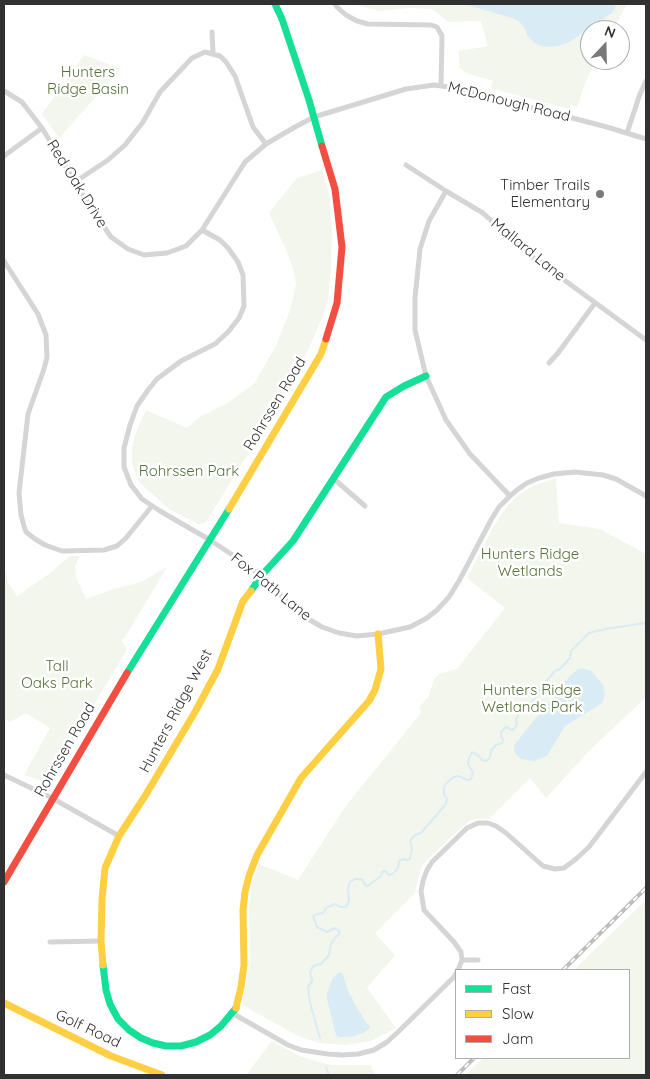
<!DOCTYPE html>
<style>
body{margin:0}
#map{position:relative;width:650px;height:1079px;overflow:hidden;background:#fff;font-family:Quicksand,sans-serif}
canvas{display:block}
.frame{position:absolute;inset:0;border:5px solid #313131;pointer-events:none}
.legend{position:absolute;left:455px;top:969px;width:175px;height:90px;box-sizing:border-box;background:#fff;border:1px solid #adadad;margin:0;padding:6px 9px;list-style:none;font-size:15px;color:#313131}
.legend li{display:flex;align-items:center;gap:10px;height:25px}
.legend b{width:25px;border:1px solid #adadad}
.north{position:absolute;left:580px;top:20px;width:50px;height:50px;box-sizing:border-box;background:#fff;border:1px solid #adadad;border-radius:50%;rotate:21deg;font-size:14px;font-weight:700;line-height:20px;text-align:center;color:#313131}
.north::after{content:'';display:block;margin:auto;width:18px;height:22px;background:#797979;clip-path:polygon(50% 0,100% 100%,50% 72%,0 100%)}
</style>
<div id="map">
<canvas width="650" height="1079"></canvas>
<div class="frame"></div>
<ul class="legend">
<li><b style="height:6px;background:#16e098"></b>Fast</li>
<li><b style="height:6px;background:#ffcf43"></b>Slow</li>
<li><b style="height:6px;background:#f24e42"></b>Jam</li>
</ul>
<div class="north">N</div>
</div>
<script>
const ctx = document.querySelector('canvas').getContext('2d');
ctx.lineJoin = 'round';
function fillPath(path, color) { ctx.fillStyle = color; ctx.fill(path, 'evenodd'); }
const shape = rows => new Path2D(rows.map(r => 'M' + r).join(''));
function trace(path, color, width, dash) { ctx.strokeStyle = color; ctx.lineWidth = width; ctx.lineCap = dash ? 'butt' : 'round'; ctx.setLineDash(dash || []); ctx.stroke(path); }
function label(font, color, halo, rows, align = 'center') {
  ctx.font = font + ' Quicksand,sans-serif'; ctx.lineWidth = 5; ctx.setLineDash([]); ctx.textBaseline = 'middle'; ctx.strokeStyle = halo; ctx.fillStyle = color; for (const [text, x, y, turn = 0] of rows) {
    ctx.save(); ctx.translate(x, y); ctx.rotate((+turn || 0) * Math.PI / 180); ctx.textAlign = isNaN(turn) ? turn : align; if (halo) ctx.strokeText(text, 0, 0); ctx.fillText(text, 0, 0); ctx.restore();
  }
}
fillPath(shape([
 [354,4,627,4,613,30,590,30,590,60,596,60,586,81,577,107,570,105,569,109,491,88,493,81,466,73,459,67,459,51,488,46,481,21,448,22,432,9,410,8,378,11],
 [84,55,121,69,59,138,42,114],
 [322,170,329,194,332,228,331,267,328,301,322,318,303,361,282,399,206,522,198,524,169,509,139,482,132,464,132,450,134,437,146,410,187,428,200,417,226,404,254,384,276,346,289,313,293,299,296,284,293,268,287,252,269,213,297,178],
 [556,478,559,523,600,529,646,554,646,697,591,749,546,798,530,778,489,819,477,819,470,820,463,826,425,862,420,870,415,893,375,933,395,955,367,988,396,1028,371,1041,345,1045,320,1043,298,1036,242,1005,250,962,249,905,252,884,259,864,298,880,345,807,421,713,420,707,426,699,428,698,434,679,441,673,457,669,505,608,467,578,494,526,506,508,518,495,535,485],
 [70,556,80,556,75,566,76,577,86,599,114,589,141,582,167,567,124,639,121,639,127,650,47,782,24,775,50,728,26,713,10,722,4,719,4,565,8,583,17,596,49,574],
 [646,900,646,1075,465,1075,483,1058,629,1058,629,970,574,970],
 [272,1041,297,1055,318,1062,332,1065,370,1065,375,1075,246,1075]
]), '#f2f6ed');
fillPath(shape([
 [464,4,616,4,615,9,612,13,569,42,558,46,548,47,541,46,535,43,528,37,524,27,519,21,512,18],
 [582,668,591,671,603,685,605,695,602,703,565,726,547,756,534,761,521,759,515,753,514,749,515,744,570,676,578,669],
 [338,973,342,973,343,975,350,996,352,997,353,1001,365,1021,370,1027,369,1029,363,1033,351,1037,339,1037,336,1035,327,999,327,994,330,985,333,978]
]), '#d9ebf4');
trace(shape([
 [320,1038,310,1003,308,986,311,983,312,979,310,973,313,966,321,964,329,955,331,944,334,939,340,933,339,931,335,928,327,932,317,927,313,916,317,914,323,913,326,908,335,904,340,907,346,907,349,901,348,888,350,882,355,879,362,879,365,885,368,886,381,876,382,872,385,871,389,875,394,873,398,868,399,861,403,859,407,860,410,859,412,848,410,841,413,837,415,835,421,833,446,804,447,799,444,795,444,788,446,783,454,777,459,776,467,780,471,779,473,773,468,764,469,758,472,752,479,756,482,760,487,761,490,757,491,751,496,745,502,743,503,740,501,736,501,732,506,727,512,730,514,729,517,725,516,719,519,714,525,711,538,694,540,688,555,671,560,669,570,658,571,651,589,633,605,629,646,623],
 [326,1067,329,1075]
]), '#d9ebf4', 2);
trace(shape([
 [335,4,337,7,346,15,357,21,368,24,431,25,437,27,442,36,441,86],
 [212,32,213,53],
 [4,91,22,102,42,128,88,203,111,237,128,249,144,255,167,253,186,246,202,230,245,162,266,144,295,127,314,117,406,89,434,85,456,88,607,127,646,139],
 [627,133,640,94,646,81],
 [4,156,42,128],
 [406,165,446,191,483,213,522,249,646,340],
 [75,182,108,160,125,145,143,122,160,92,192,58,205,52,220,56,226,62,235,76,253,127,266,144],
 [446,191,429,221,420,249,415,298,415,330,426,376,446,420,470,454,510,496],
 [202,230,220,240,228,248,238,262,243,275,244,306,239,318,228,332,215,344,181,361,157,379,148,390,137,406,130,425,124,448,124,467,131,485,142,499,160,511,210,540,243,562,261,576,300,614,322,627,339,633,357,636,378,634,410,627,427,618,437,610,449,597,459,581,491,520,499,507,510,496,517,490,527,483,539,478,554,474,575,472,603,475,616,479,646,496],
 [4,261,38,314,46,335,47,357,44,369,28,414,19,493,21,515,24,526,26,532,35,539,45,545,62,551,104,550,117,546,126,538,152,506],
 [549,363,558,353,595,303],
 [334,479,365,506],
 [4,775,52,798,119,836],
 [50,942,101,941],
 [462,960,478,960],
 [458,970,462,960,461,952,454,942,424,910,421,891,423,881,427,870,432,862,467,828,478,823,488,823,496,826,506,833,543,866,555,869,564,868,576,859,589,847,646,772],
 [232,1013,288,1045,301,1050,328,1054,343,1055,358,1054,374,1050,387,1042,398,1032,454,977,456,973]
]), '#d5d5d5', 5);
trace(shape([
 [275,4,282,19,309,100,322,146],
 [251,591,261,576,293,541,386,397,404,386,426,376],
 [127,673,229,509],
 [103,965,106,990,110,1004,118,1019,129,1030,141,1038,153,1043,166,1046,181,1046,196,1042,210,1035,221,1026,236,1008]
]), '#16e098', 7);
trace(shape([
 [229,509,321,354,326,339],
 [103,965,101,941,102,899,105,868,119,836,145,796,195,712,218,669,243,601,251,591],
 [4,1003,111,1056,162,1075],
 [236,1008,241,987,244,965,243,910,245,892,249,876,257,855,301,778,369,701,375,690,381,669,378,634]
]), '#ffcf43', 7);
trace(shape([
 [322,146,335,189,342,247,337,303,326,339],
 [4,882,127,673]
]), '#f24e42', 7);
const rail = shape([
 [563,970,646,888],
 [457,1075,474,1058]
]);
trace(rail, '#bdbdbd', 4);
trace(rail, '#fff', 2, [5.5]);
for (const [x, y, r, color] of [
 [600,194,5,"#797979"]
]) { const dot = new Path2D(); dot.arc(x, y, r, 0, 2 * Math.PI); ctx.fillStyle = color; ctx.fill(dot); trace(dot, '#fff', 2); }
label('15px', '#577239', '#fff', [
 ["Hunters",88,72],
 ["Ridge Basin",88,89],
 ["Rohrssen Park",189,471],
 ["Hunters Ridge",530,554],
 ["Wetlands",530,571],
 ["Tall",57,666],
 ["Oaks Park",57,683],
 ["Hunters Ridge",532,690],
 ["Wetlands Park",532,707]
]);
label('15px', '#313131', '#fff', [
 ["McDonough Road",509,102,14],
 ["Red Oak Drive",77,184,58],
 ["Mallard Lane",528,250,39],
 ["Rohrssen Road",275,404,-59],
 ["Fox Path Lane",271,587,39],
 ["Hunters Ridge West",176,711,-62],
 ["Rohrssen Road",65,750,-60],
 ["Golf Road",88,1029,25]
]);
label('15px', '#313131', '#fff', [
 ["Timber Trails",590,185],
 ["Elementary",590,202]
], 'right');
</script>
